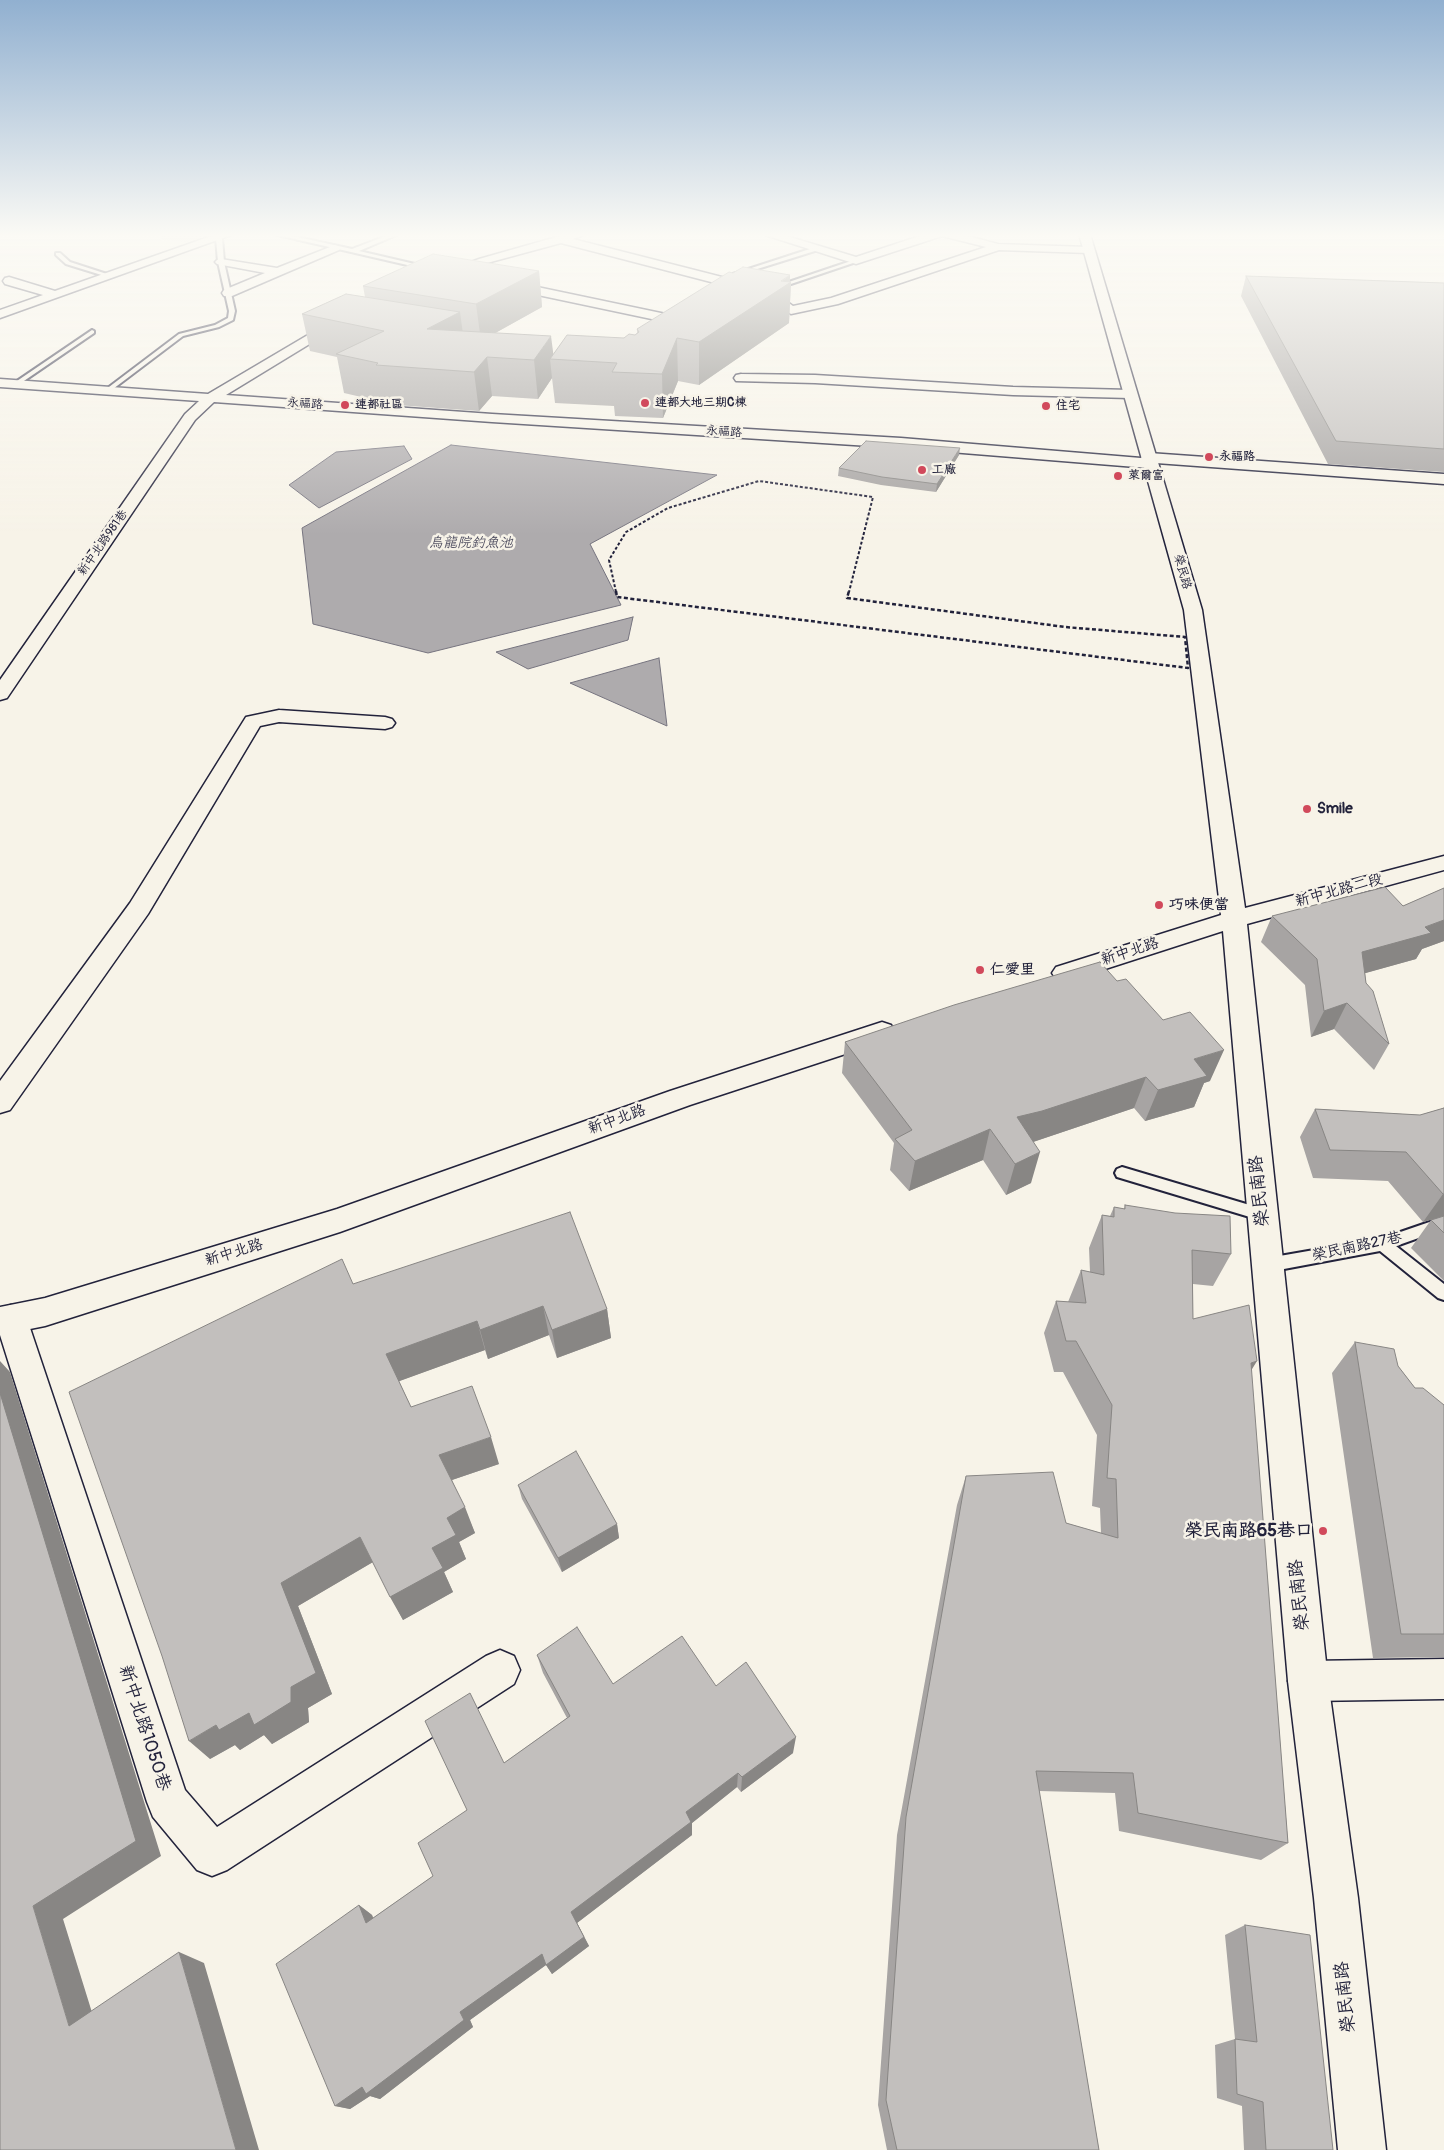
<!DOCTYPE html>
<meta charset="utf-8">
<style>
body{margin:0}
canvas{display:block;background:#f7f3e8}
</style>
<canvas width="1444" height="2150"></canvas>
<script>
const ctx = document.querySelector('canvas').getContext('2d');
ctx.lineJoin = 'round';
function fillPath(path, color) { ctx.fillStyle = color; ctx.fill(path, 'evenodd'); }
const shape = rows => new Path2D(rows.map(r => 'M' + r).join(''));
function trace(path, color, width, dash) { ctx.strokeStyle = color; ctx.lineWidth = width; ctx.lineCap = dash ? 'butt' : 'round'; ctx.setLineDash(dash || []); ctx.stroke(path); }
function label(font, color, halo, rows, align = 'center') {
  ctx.font = font + ' Pangolin,"LXGW WenKai TC",sans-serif'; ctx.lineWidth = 5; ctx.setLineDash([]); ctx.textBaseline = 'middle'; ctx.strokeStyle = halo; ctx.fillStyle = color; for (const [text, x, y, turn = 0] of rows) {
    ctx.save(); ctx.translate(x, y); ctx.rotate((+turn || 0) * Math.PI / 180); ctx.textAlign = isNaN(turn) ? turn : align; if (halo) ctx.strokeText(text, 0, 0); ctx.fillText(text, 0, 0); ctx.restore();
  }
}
fillPath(shape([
 [163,234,210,234,191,242,161,240]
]), '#d8d5cf');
const water = shape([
 [451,445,717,475,590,544,621,605,428,653,313,624,302,528,451,445],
 [404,446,412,459,319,508,289,485,336,452,404,446],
 [633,617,628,640,528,669,496,652,633,617],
 [659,658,667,726,570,683,659,658]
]);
fillPath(water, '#aeabad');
trace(water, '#76747f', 1);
const service = shape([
 [219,234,224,234,222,238,224,262,235,311,233,320,219,327,183,336,109,392,105,392,105,390,179,334,215,325,228,318,229,311,218,262,216,238,219,234],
 [273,234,284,234,352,249,391,234,399,234,359,251,432,268,429,270,273,234],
 [816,247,818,250,738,275,733,274,816,247],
 [56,253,60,253,70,262,113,276,108,277,66,264,56,255,56,253],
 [854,260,859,261,776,289,771,288,854,260],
 [92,330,94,331,94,333,18,385,14,385,14,383,92,330],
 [1122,1167,1263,1209,1268,1211,1271,1215,1268,1219,1263,1221,1117,1177,1115,1173,1117,1169,1122,1167],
 [1444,1217,1444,1229,1396,1246,1444,1284,1444,1300,1438,1298,1380,1251,1268,1272,1262,1270,1260,1265,1262,1260,1268,1258,1383,1238,1444,1217]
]);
const minor = shape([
 [217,234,234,234,0,318,0,310,43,295,5,284,3,281,5,278,9,277,55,291,217,234],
 [567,234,586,234,573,239,769,289,793,306,831,298,986,247,942,236,856,264,762,234,780,234,856,257,926,234,960,234,998,244,1088,247,1094,250,1088,253,999,250,838,304,791,314,761,295,561,243,487,263,450,277,446,279,440,275,442,273,479,259,567,234],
 [335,245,341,248,339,250,283,274,232,296,224,296,222,293,224,290,265,273,217,264,215,262,217,260,221,259,277,268,335,245],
 [504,280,680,317,686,321,680,325,500,287,498,284,500,281,504,280],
 [340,316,346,320,344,323,226,395,492,414,901,438,1141,458,1144,455,1149,453,1444,474,1444,484,1156,463,1153,466,1148,468,901,448,492,422,214,402,195,420,7,698,0,700,0,680,185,414,199,401,0,387,0,379,208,394,340,316],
 [741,374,815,375,1013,387,1130,390,1137,394,1130,398,1013,395,815,383,736,381,734,378,736,375,741,374],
 [279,710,385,717,392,719,395,723,392,727,385,729,279,722,260,726,148,914,10,1110,0,1113,0,1081,130,903,246,717,279,710],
 [11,1305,22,1309,27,1319,185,1790,217,1827,486,1656,500,1650,514,1656,520,1670,514,1684,227,1870,212,1876,197,1870,153,1817,147,1802,0,1335,0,1309,11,1305],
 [1444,1659,1444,1699,1308,1701,1294,1695,1288,1681,1294,1667,1308,1661,1444,1659]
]);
const tertiary = shape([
 [1079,234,1090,234,1202,610,1245,908,1444,856,1444,870,1247,924,1328,1681,1358,1898,1386,2150,1338,2150,1314,1898,1288,1681,1223,931,1065,982,1056,979,1052,973,1056,967,1221,915,1184,610,1079,234],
 [882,1022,891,1025,895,1032,891,1039,690,1105,340,1232,45,1326,0,1335,0,1307,45,1298,337,1209,670,1091,882,1022]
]);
trace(service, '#22223b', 4);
trace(minor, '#22223b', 3);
trace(tertiary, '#22223b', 3);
trace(shape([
 [616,592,609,560,626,532,668,508,759,481,873,497,849,592]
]), '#22223b', 2, [3, 2]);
trace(shape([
 [616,591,617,597,1188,668,1185,637,1065,627,847,598,849,591]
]), '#22223b', 2.5, [4, 2.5]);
fillPath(service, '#f7f3e8');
fillPath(minor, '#f7f3e8');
fillPath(tertiary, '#f7f3e8');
fillPath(shape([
 [539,271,542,307,495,333,553,355,635,335,637,333,637,329,790,282,791,282,789,323,699,385,678,381,663,418,615,416,614,406,555,403,552,378,538,399,492,396,479,411,383,404,383,402,344,393,337,357,310,351,302,314,365,297,363,286],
 [1246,276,1444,283,1444,472,1328,464,1241,296],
 [959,455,936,492,881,485,838,476,839,468],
 [1444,888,1444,941,1422,949,1416,959,1365,973,1366,983,1389,1044,1374,1070,1334,1029,1311,1037,1305,985,1261,942,1272,916,1403,906],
 [1117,981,1163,1020,1210,1081,1204,1083,1194,1107,1145,1121,1134,1108,1033,1142,1031,1183,1006,1195,983,1160,909,1191,890,1170,894,1143,842,1073,845,1042],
 [1444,1108,1444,1281,1411,1248,1431,1220,1441,1217,1423,1222,1388,1181,1313,1178,1300,1137,1315,1109,1420,1115],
 [1125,1205,1231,1254,1213,1286,1193,1284,1193,1319,1251,1371,1288,1843,1261,1860,1119,1831,1115,1793,1039,1791,1099,2150,887,2150,878,2105,897,1835,957,1505,966,1476,1066,1523,1101,1533,1100,1508,1092,1506,1097,1435,1063,1372,1054,1372,1044,1333,1056,1301,1068,1302,1081,1270,1090,1272,1089,1248,1102,1215,1110,1216,1114,1207,1124,1209],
 [353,1284,607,1309,611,1338,557,1358,549,1335,488,1359,485,1350,399,1381,411,1407,499,1464,452,1480,475,1533,459,1542,466,1559,444,1572,453,1592,403,1620,373,1562,298,1606,332,1694,308,1708,309,1722,272,1744,264,1735,240,1750,235,1745,210,1759],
 [1355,1342,1398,1366,1415,1388,1444,1405,1444,1657,1373,1658,1332,1373],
 [518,1485,617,1524,619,1538,562,1572,522,1499],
 [537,1655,613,1684,716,1686,793,1753,741,1792,737,1787,692,1823,692,1835,577,1923,589,1946,552,1974,546,1965,470,2020,473,2027,380,2099,370,2096,350,2109,335,2106,359,1905,372,1915,373,1918,433,1876,467,1810,504,1763,567,1718,543,1673],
 [1245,1925,1333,2150,1244,2150,1242,2106,1217,2098,1215,2045,1235,2039,1225,1935]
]), '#a7a4a3');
fillPath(shape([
 [539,271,542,307,481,341,476,304],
 [790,275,790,283,791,282,789,323,699,385,699,342],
 [460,312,465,349,427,329],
 [551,336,554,359,550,359,552,378,538,399,534,360],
 [677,338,678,381,663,418,662,374],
 [487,357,492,396,479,411,474,372],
 [960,448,959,455,936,492,937,484],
 [1444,920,1444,941,1422,949,1416,959,1348,978,1362,952],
 [1347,1003,1334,1029,1311,1037,1324,1011],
 [1224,1050,1210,1081,1204,1083,1194,1107,1145,1121,1158,1090,1194,1059],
 [1146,1077,1134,1108,1033,1142,1017,1117],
 [990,1129,983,1160,909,1191,915,1161],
 [1040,1152,1031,1183,1006,1195,1015,1164],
 [1443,1194,1444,1194,1444,1216,1423,1222],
 [543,1306,549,1335,488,1359,480,1330],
 [607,1309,611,1338,557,1358,552,1330],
 [477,1321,485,1350,397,1382,386,1354],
 [0,1361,10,1372,161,1856,63,1919,99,2035,69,2026,33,1906,0,1393],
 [1257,1361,1238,1392,1251,1363],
 [491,1437,499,1464,449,1481,439,1455],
 [465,1507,475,1533,459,1542,466,1559,444,1572,453,1592,403,1620,390,1597,432,1548,447,1518],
 [617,1524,619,1538,562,1572,558,1558],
 [360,1537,373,1562,298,1606,332,1694,308,1708,309,1722,272,1744,264,1735,240,1750,235,1745,210,1759,189,1741,216,1725,281,1583],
 [796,1737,793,1753,741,1792,742,1777],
 [738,1773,737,1787,692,1823,692,1835,577,1923,589,1946,552,1974,546,1965,470,2020,473,2027,380,2099,370,2096,350,2109,335,2106,460,2012,571,1912,686,1812],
 [359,1905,372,1915,379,1933,366,1923],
 [179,1952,204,1963,259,2150,236,2150]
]), '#888684');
const building = shape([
 [433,254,539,271,476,304,363,286,433,254],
 [743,267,790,275,781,281,791,282,699,342,677,338,662,374,612,372,617,363,550,359,567,335,624,338,629,334,635,335,639,332,637,329,729,272,733,273,743,267],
 [1246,276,1444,283,1444,449,1336,441,1246,276],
 [346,294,460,312,427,329,551,336,534,360,487,357,474,372,376,365,378,363,336,354,384,331,302,314,346,294],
 [866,441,960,448,937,484,882,477,839,468,866,441],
 [1385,887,1403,906,1444,888,1444,920,1425,927,1431,933,1362,952,1366,983,1373,991,1389,1044,1347,1003,1324,1011,1317,959,1272,916,1385,887],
 [1100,962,1117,981,1126,979,1163,1020,1190,1012,1224,1050,1194,1059,1207,1076,1158,1090,1146,1077,1042,1111,1017,1117,1040,1152,1015,1164,990,1129,915,1161,895,1139,912,1130,845,1042,954,1005,1100,962],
 [1444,1108,1444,1194,1443,1194,1406,1152,1330,1150,1315,1109,1420,1115,1444,1108],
 [1125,1205,1175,1213,1230,1216,1231,1254,1192,1250,1193,1319,1249,1305,1257,1361,1251,1363,1288,1843,1138,1813,1133,1773,1036,1771,1099,2150,897,2150,886,2100,906,1817,966,1476,1053,1472,1066,1523,1118,1538,1116,1479,1107,1478,1112,1405,1076,1341,1066,1341,1056,1301,1086,1303,1081,1270,1104,1275,1102,1215,1114,1217,1114,1207,1125,1209,1125,1205],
 [570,1212,607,1309,552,1330,543,1306,480,1330,477,1321,386,1354,411,1407,472,1386,491,1437,439,1455,465,1507,447,1518,456,1535,432,1548,443,1568,390,1597,360,1537,281,1583,316,1673,291,1687,291,1702,254,1725,249,1713,219,1730,216,1725,189,1741,162,1656,69,1392,342,1259,353,1284,570,1212],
 [1444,1216,1444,1233,1431,1220,1444,1216],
 [1355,1342,1394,1349,1398,1366,1415,1388,1423,1388,1444,1405,1444,1634,1401,1634,1355,1342],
 [0,1393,136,1841,33,1906,69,2026,179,1952,236,2150,0,2150,0,1393],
 [576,1451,617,1524,558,1558,518,1485,576,1451],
 [577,1627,613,1684,682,1636,716,1686,746,1662,796,1737,742,1777,738,1773,686,1812,691,1822,571,1912,584,1937,546,1965,542,1954,460,2012,464,2020,366,2094,362,2087,335,2106,276,1964,359,1905,366,1923,433,1876,418,1843,467,1810,425,1721,470,1693,504,1763,570,1716,537,1655,577,1627],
 [1245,1925,1310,1935,1333,2150,1266,2150,1263,2102,1237,2094,1235,2039,1257,2042,1245,1925]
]);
fillPath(building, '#c2bfbd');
trace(building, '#888684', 1);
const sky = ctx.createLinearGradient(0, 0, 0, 535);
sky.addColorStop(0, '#91b0d0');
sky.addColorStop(0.44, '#fbfaf5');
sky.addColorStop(1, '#fbfaf500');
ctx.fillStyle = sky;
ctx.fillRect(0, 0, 1444, 535);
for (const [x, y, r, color] of [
 [645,403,5,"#d1495b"],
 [345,405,5,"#d1495b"],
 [1046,406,5,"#d1495b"],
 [1209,457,5,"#d1495b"],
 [922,470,5,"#d1495b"],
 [1118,476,5,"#d1495b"],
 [1307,809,5,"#d1495b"],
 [1159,905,5,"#d1495b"],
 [980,970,5,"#d1495b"],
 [1323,1531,5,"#d1495b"]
]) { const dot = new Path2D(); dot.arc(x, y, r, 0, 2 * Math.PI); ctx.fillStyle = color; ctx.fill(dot); trace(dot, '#f7f3e8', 2); }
label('bold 12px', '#22223b', '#f7f3e8', [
 ["連都大地三期C棟",655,403],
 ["連都社區",355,405],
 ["住宅",1056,406],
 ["永福路",1219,457],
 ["工廠",932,470],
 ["萊爾富",1128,476]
], 'left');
label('12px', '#22223b', '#f7f3e8', [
 ["永福路",305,404,4],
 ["永福路",724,432,4],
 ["新中北路981巷",103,543,-55],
 ["榮民路",1182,572,74]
]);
label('italic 14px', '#535263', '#f7f3e8', [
 ["烏龍院釣魚池",471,543]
]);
label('bold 15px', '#22223b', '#f7f3e8', [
 ["Smile",1317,809],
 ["巧味便當",1169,905],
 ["仁愛里",990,970]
], 'left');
label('15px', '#22223b', '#f7f3e8', [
 ["新中北路二段",1339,891,-15],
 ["新中北路",1130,952,-18],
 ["新中北路",617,1120,-20],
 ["榮民南路27巷",1357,1247,-12],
 ["新中北路",234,1253,-17]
]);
label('18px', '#22223b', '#f7f3e8', [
 ["榮民南路",1260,1191,-96],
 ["榮民南路",1300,1595,-96],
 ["新中北路1050巷",144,1728,72],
 ["榮民南路",1346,1997,-96]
]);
label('bold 18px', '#22223b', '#f7f3e8', [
 ["榮民南路65巷口",1313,1531]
], 'right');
</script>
